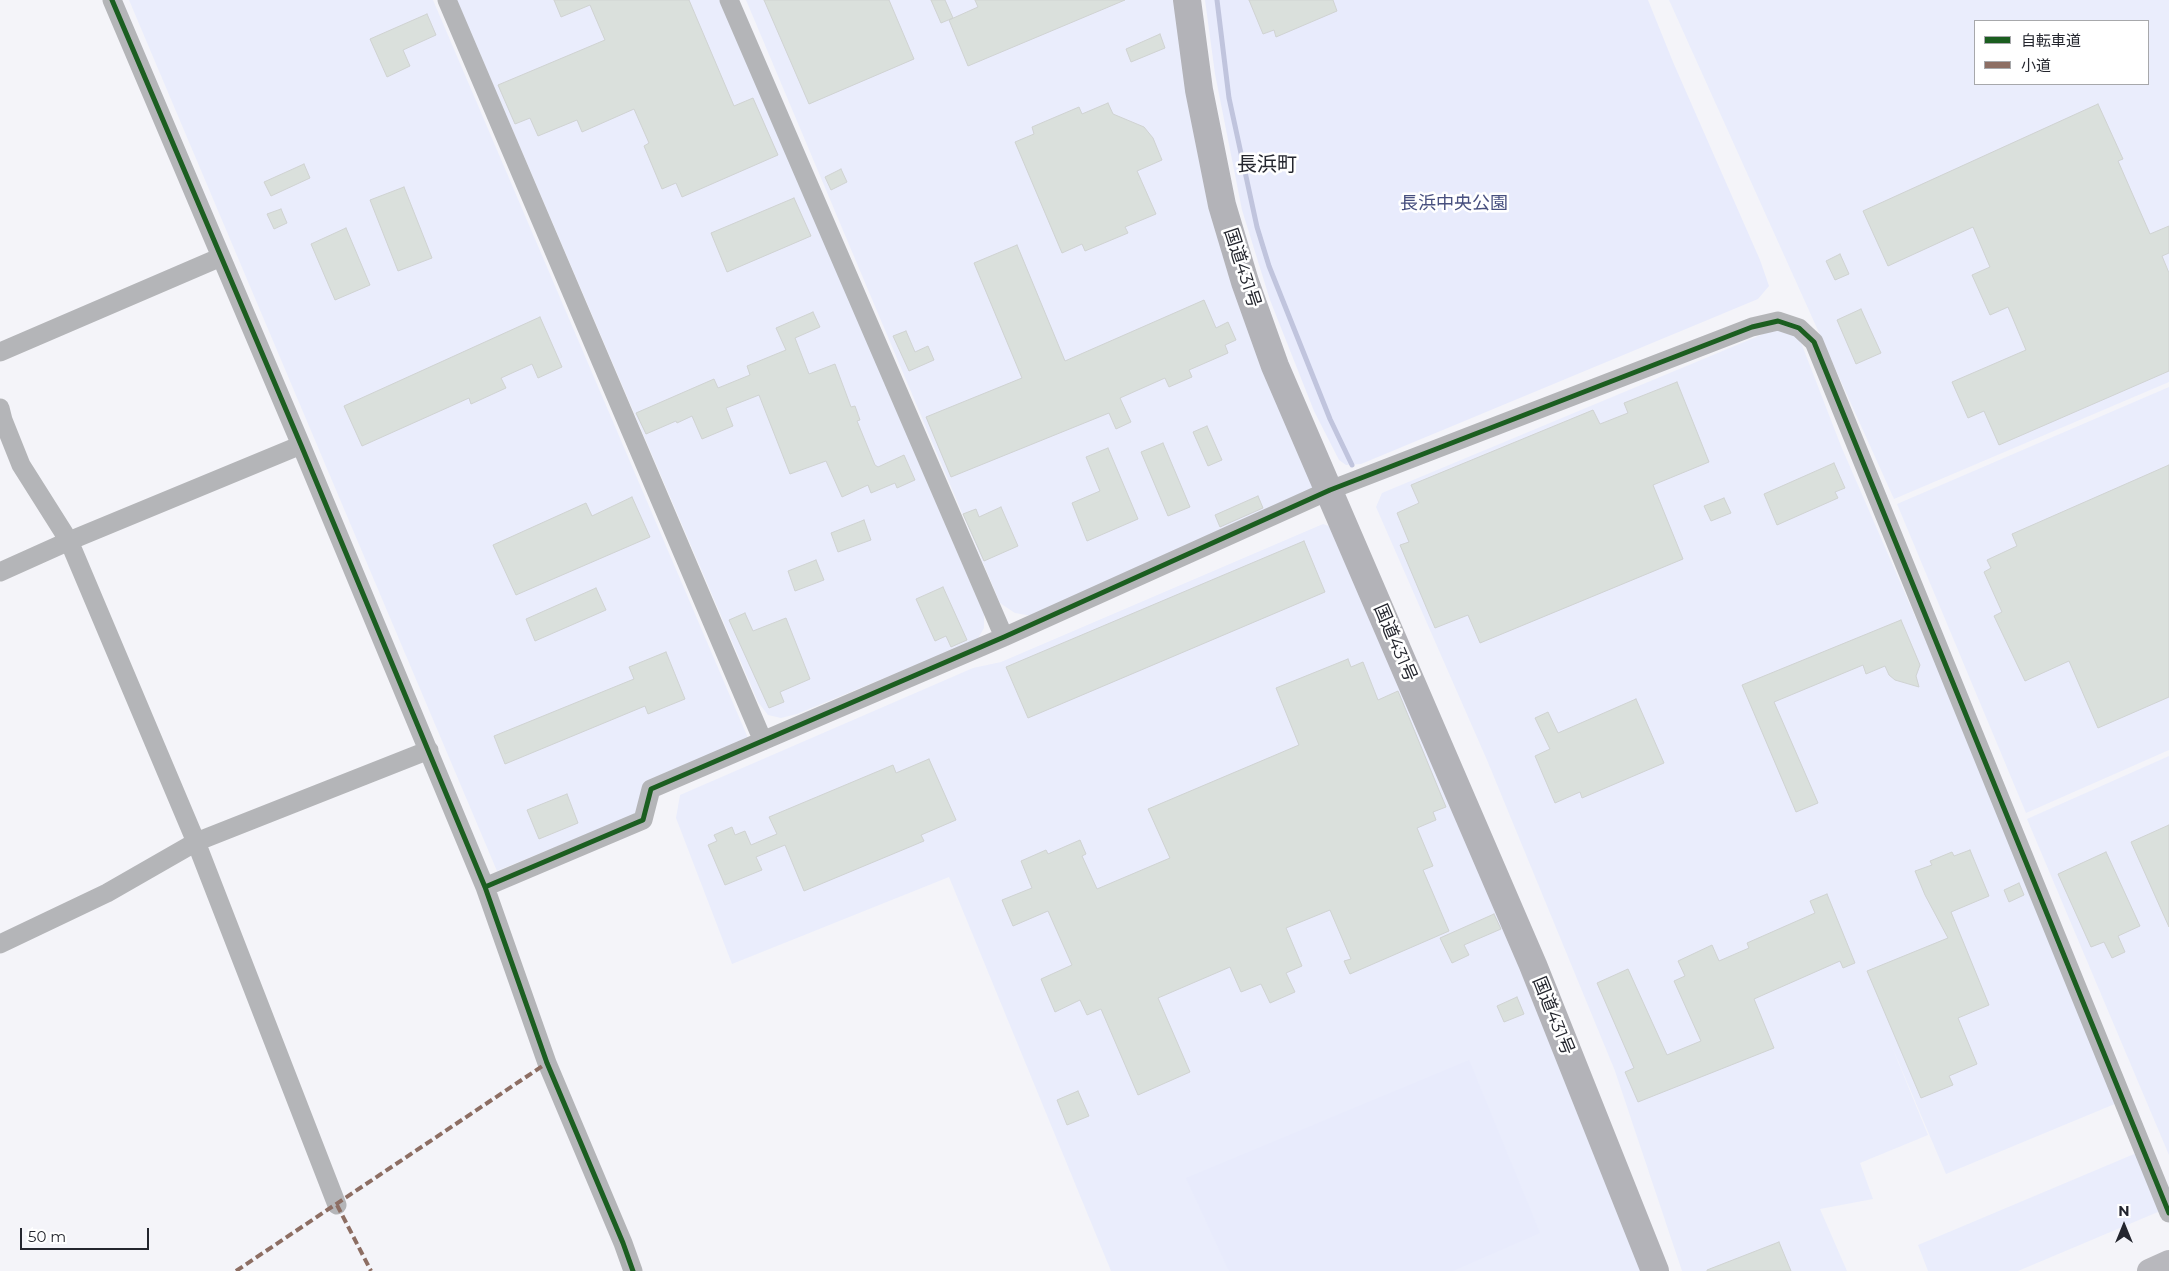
<!DOCTYPE html>
<meta charset="utf-8">
<style>
body{margin:0}
#map{position:relative;width:2169px;height:1271px;overflow:hidden;background:#f4f4f9;font-family:Montserrat,"Noto Sans JP",sans-serif}
canvas{display:block}
.legend{position:absolute;left:1974px;top:20px;width:175px;height:65px;box-sizing:border-box;background:#fff;border:1px solid #a7a8ab;margin:0;padding:6px 9px;list-style:none;font-size:15px;color:#24262e}
.legend li{display:flex;align-items:center;gap:10px;height:25px}
.legend b{width:25px;border:1px solid #a7a8ab}
.north{position:absolute;left:2099px;top:1201px;width:50px;height:50px;-webkit-text-stroke:4px #fff;paint-order:stroke;rotate:0deg;font-size:14px;font-weight:700;line-height:20px;text-align:center;color:#24262e}
.north::after{content:'';display:block;margin:auto;width:18px;height:22px;background:#24262e;clip-path:polygon(50% 0,100% 100%,50% 72%,0 100%)}
.scale{position:absolute;left:20px;top:1228px;width:129px;height:22px;box-sizing:border-box;border:2px solid #24262e;border-top:0;padding-left:6px;font-size:15px;line-height:18px;white-space:nowrap;color:#24262e;-webkit-text-stroke:4px #fff;paint-order:stroke}
</style>
<div id="map">
<canvas width="2169" height="1271"></canvas>
<ul class="legend">
<li><b style="height:6px;background:#1b5e20"></b>自転車道</li>
<li><b style="height:6px;background:#8d6e63"></b>小道</li>
</ul>
<div class="north">N</div>
<div class="scale">50 m</div>
</div>
<script>
const ctx = document.querySelector('canvas').getContext('2d');
ctx.lineJoin = 'round';
function fillPath(path, color) { ctx.fillStyle = color; ctx.fill(path, 'evenodd'); }
const shape = rows => new Path2D(rows.map(r => 'M' + r).join(''));
function trace(path, color, width, dash) { ctx.strokeStyle = color; ctx.lineWidth = width; ctx.lineCap = dash ? 'butt' : 'round'; ctx.setLineDash(dash || []); ctx.stroke(path); }
function label(font, color, halo, rows, align = 'center') {
  ctx.font = font + ' Montserrat,"Noto Sans JP",sans-serif'; ctx.lineWidth = 5; ctx.setLineDash([]); ctx.textBaseline = 'middle'; ctx.strokeStyle = halo; ctx.fillStyle = color; for (const [text, x, y, turn = 0] of rows) {
    ctx.save(); ctx.translate(x, y); ctx.rotate((+turn || 0) * Math.PI / 180); ctx.textAlign = isNaN(turn) ? turn : align; if (halo) ctx.strokeText(text, 0, 0); ctx.fillText(text, 0, 0); ctx.restore();
  }
}
fillPath(shape([
 [129,0,433,0,748,738,644,782,636,814,497,871],
 [457,0,720,0,984,614,984,628,977,640,797,714,781,718,768,715,758,702],
 [746,0,1181,0,1200,149,1318,478,1309,494,1032,616,1015,613,1000,603],
 [1669,0,2169,0,2169,382,1894,499],
 [1975,21,2148,21,2148,84,1975,84],
 [1785,330,1797,337,1802,345,1841,446,1984,775,2122,1101,1946,1174,1890,1042,1928,1135,1860,1163,1873,1199,1820,1209,1847,1271,1682,1271,1615,1071,1487,760,1376,507,1382,493,1768,332],
 [2169,387,2169,750,2026,813,1897,504],
 [1323,524,1337,529,1405,687,1644,1271,1111,1271,949,877,732,964,676,818,680,795,973,668,1001,662],
 [2169,756,2169,1155,2027,819],
 [2139,1152,2165,1209,2018,1271,1928,1271,1918,1245]
]), '#eaedfc');
fillPath(shape([
 [1205,0,1648,0,1673,62,1760,260,1769,286,1758,299,1361,464,1346,465,1339,460,1314,411,1270,300,1242,210,1215,74],
 [1469,1060,1540,1233,1453,1271,1229,1271,1186,1178]
]), '#e8ebfc');
trace(shape([
 [1217,0,1229,98,1257,227,1269,266,1330,419,1352,465]
]), '#c0c4dd', 5);
const building = shape([
 [554,0,689,0,734,106,753,98,778,155,682,197,676,183,662,189,644,146,649,143,634,109,582,132,577,120,538,136,530,118,515,124,498,85,605,40,590,5,561,17,554,0],
 [764,0,889,0,914,59,809,104,764,0],
 [931,0,945,0,953,18,941,23,931,0],
 [975,0,1125,0,968,66,949,20,978,7,975,0],
 [1249,0,1333,0,1337,11,1276,37,1274,30,1263,34,1249,0],
 [427,14,436,35,403,50,410,66,387,77,370,39,427,14],
 [1160,34,1165,48,1131,62,1126,49,1160,34],
 [1108,103,1113,114,1144,127,1153,138,1162,160,1137,171,1156,214,1125,227,1128,233,1085,251,1082,244,1062,253,1015,142,1034,134,1032,127,1079,107,1082,114,1108,103],
 [2098,104,2123,159,2118,161,2150,234,2169,226,2169,253,2162,256,2169,273,2169,371,1999,445,1984,411,1968,418,1952,382,2026,350,2008,307,1990,315,1972,275,1990,267,1973,227,1888,266,1863,211,2098,104],
 [304,164,310,178,271,196,264,182,304,164],
 [841,169,847,182,831,190,825,177,841,169],
 [404,187,432,258,398,271,370,200,404,187],
 [794,198,811,236,727,272,711,233,794,198],
 [281,209,287,223,274,229,267,214,281,209],
 [346,228,370,285,335,300,311,244,346,228],
 [1017,245,1065,361,1204,300,1216,328,1228,322,1236,340,1225,345,1228,353,1189,370,1192,377,1169,387,1165,378,1120,398,1131,422,1116,429,1109,413,951,477,926,417,1022,378,974,263,1017,245],
 [1840,254,1849,274,1835,280,1826,261,1840,254],
 [1861,309,1881,353,1856,364,1837,320,1861,309],
 [813,312,820,327,795,338,809,374,835,364,851,407,855,406,860,420,857,421,875,465,878,467,904,455,915,480,897,488,895,483,871,493,868,485,842,497,826,461,790,474,759,395,726,408,733,426,702,439,692,416,677,423,676,421,646,434,636,413,714,379,718,388,750,375,747,366,786,350,776,328,813,312],
 [540,317,562,367,538,378,532,364,501,378,506,388,471,404,469,398,362,446,344,406,540,317],
 [906,331,915,352,928,346,934,360,909,371,893,336,906,331],
 [1677,382,1709,462,1653,485,1683,559,1480,643,1468,615,1435,628,1400,545,1409,542,1397,513,1419,503,1411,485,1593,410,1600,424,1628,413,1624,403,1677,382],
 [1207,426,1222,460,1208,466,1193,432,1207,426],
 [1163,443,1190,507,1168,516,1141,452,1163,443],
 [1108,448,1138,519,1087,541,1072,503,1100,491,1086,457,1108,448],
 [1834,463,1845,488,1835,492,1838,498,1777,525,1764,494,1834,463],
 [2169,465,2169,697,2098,728,2069,661,2025,681,1994,616,2002,612,1984,572,1991,568,1987,560,2017,546,2012,534,2169,465],
 [1258,496,1263,508,1220,527,1215,515,1258,496],
 [632,497,650,537,516,595,493,545,586,503,592,516,632,497],
 [1724,498,1731,513,1711,521,1704,506,1724,498],
 [1001,507,1018,546,984,561,963,514,976,509,979,517,1001,507],
 [864,520,871,540,838,552,831,533,864,520],
 [1304,541,1325,592,1028,718,1006,667,1304,541],
 [816,560,824,580,795,591,788,571,816,560],
 [943,587,967,640,951,647,946,636,935,641,916,599,943,587],
 [596,588,606,610,535,641,526,619,596,588],
 [745,613,753,631,786,618,810,679,780,692,784,702,769,708,729,620,745,613],
 [1901,620,1920,665,1916,676,1919,687,1895,680,1889,675,1885,666,1866,674,1863,665,1774,702,1818,803,1796,812,1742,685,1901,620],
 [666,652,685,699,648,714,645,706,505,764,494,736,634,679,629,667,666,652],
 [1348,659,1351,667,1363,662,1378,700,1398,691,1446,807,1433,812,1436,820,1417,828,1433,866,1423,870,1449,931,1350,974,1344,961,1351,959,1330,910,1286,928,1302,966,1286,973,1295,992,1270,1003,1261,984,1241,992,1230,967,1158,998,1190,1072,1138,1095,1101,1009,1087,1015,1080,1000,1055,1012,1041,979,1072,965,1048,911,1013,926,1002,900,1032,888,1021,861,1046,850,1048,854,1080,840,1086,854,1082,856,1097,889,1170,858,1148,809,1299,745,1276,688,1348,659],
 [1636,699,1664,763,1582,798,1580,792,1555,803,1535,756,1550,749,1535,718,1548,712,1558,733,1636,699],
 [929,759,956,820,921,835,924,841,804,891,785,845,756,857,762,870,725,885,708,845,717,841,714,835,732,827,735,835,745,831,751,845,777,834,769,817,893,765,896,773,929,759],
 [567,794,578,823,539,839,527,810,567,794],
 [2169,825,2169,927,2131,842,2169,825],
 [1970,850,1989,896,1951,912,1989,1005,1958,1018,1977,1064,1949,1076,1953,1085,1921,1098,1867,971,1948,938,1925,895,1915,871,1932,865,1930,861,1952,852,1954,856,1970,850],
 [2106,852,2140,926,2118,936,2125,952,2112,958,2104,942,2091,947,2058,874,2106,852],
 [2019,883,2024,895,2009,902,2004,890,2019,883],
 [1827,894,1855,963,1843,968,1840,961,1754,999,1774,1048,1638,1102,1625,1072,1634,1068,1597,983,1628,969,1667,1055,1701,1041,1674,981,1685,976,1678,961,1712,945,1719,961,1749,948,1747,943,1815,913,1810,901,1827,894],
 [1494,914,1501,929,1464,945,1469,955,1452,963,1440,938,1494,914],
 [1517,997,1524,1014,1504,1022,1497,1006,1517,997],
 [1078,1091,1089,1116,1067,1125,1057,1100,1078,1091],
 [1779,1242,1791,1271,1707,1271,1707,1270,1779,1242]
]);
fillPath(building, '#dae0dc');
trace(building, '#d0d3d2', 1);
trace(shape([
 [112,0,301,445,485,887,547,1063,623,1243,633,1271],
 [447,0,763,741],
 [729,0,1004,637],
 [0,352,221,257],
 [0,408,3,420,21,465,69,541,196,842,337,1205],
 [0,572,69,541,301,445],
 [485,887,643,820,651,789,1004,637,1330,490,1752,327,1778,321,1799,328,1814,342,2169,1213],
 [0,944,107,893,196,842,429,750]
]), '#b4b5b8', 19);
trace(shape([
 [2149,1271,2169,1262]
]), '#b8b8bd', 24);
trace(shape([
 [1187,0,1199,90,1222,205,1245,282,1275,366,1533,965,1655,1271]
]), '#b3b3b8', 28);
trace(shape([
 [337,1205,371,1271],
 [236,1271,547,1063]
]), '#8d6e63', 4, [8, 4]);
trace(shape([
 [112,0,301,445,485,887,547,1063,623,1243,633,1271],
 [485,887,643,820,651,789,1004,637,1330,490,1752,327,1778,321,1799,328,1814,342,2169,1213]
]), '#1b5e20', 5);
label('18px', '#48507f', '#fff', [
 ["長浜中央公園",1454,204]
]);
label('18px', '#24262e', '#fff', [
 ["国道431号",1242,268,72],
 ["国道431号",1395,643,67],
 ["国道431号",1553,1016,68]
]);
label('20px', '#24262e', '#fff', [
 ["長浜町",1267,165]
]);
</script>
